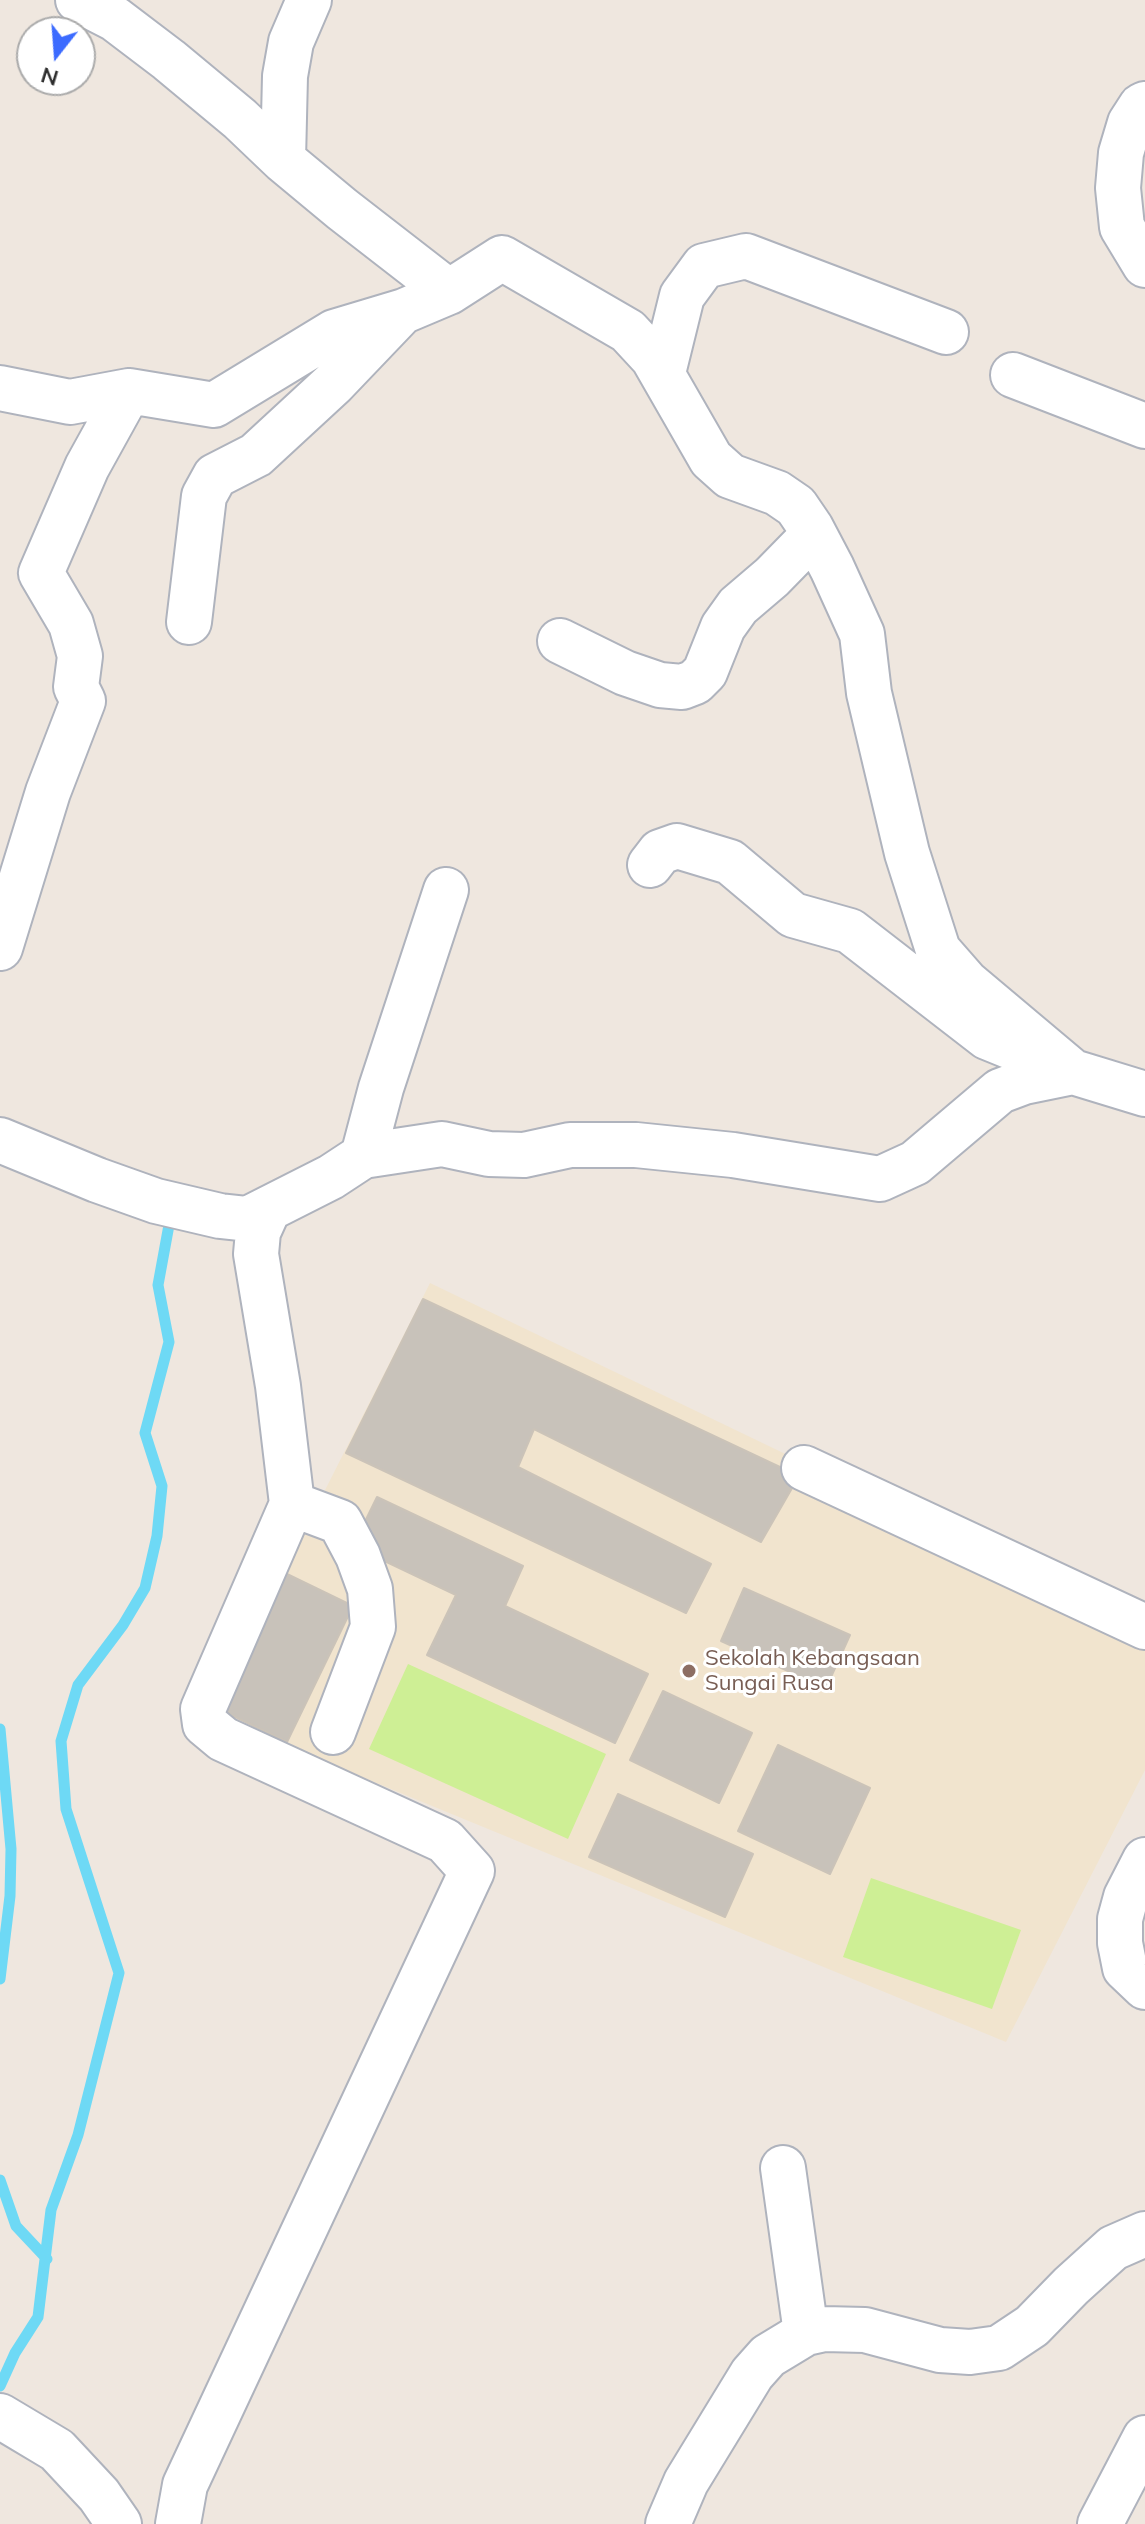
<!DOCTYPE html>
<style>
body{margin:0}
#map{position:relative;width:1145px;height:2524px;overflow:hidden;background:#efe7df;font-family:Mulish,sans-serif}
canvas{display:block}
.north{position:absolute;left:16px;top:16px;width:80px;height:80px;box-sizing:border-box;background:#fff;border:2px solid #ababab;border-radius:50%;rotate:197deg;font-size:22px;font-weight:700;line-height:32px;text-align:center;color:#2d2d2d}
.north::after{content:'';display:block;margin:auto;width:28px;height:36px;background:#3c6bff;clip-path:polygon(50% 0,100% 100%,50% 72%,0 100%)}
</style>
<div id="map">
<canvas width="1145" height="2524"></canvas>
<div class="north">N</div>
</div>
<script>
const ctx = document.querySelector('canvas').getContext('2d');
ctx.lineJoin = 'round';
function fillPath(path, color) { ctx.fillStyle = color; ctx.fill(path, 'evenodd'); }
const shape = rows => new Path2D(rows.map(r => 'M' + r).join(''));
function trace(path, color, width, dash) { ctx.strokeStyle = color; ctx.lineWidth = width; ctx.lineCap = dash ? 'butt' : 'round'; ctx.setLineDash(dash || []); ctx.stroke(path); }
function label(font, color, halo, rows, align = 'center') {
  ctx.font = font + ' Mulish,sans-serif'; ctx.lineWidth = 6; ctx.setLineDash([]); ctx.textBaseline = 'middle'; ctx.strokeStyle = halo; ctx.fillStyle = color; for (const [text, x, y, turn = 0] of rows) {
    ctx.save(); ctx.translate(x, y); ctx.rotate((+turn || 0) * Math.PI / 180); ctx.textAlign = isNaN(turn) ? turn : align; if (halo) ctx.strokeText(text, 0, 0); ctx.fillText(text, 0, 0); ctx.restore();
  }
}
fillPath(shape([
 [430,1283,1145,1627,1145,1770,1006,2042,211,1715]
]), '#f1e4ce');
fillPath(shape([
 [408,1664,606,1754,568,1839,369,1749],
 [871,1878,1021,1930,992,2009,843,1957]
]), '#ceef95');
trace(shape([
 [0,1729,11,1849,10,1896,0,1979],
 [0,2180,16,2226,47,2259],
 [0,2386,15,2353,38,2317,51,2210,78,2135,119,1973,66,1809,61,1741,78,1685,123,1625,145,1588,157,1536,162,1486,145,1433,169,1342,158,1285,169,1225]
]), '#6ed9f5', 11);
const building = shape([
 [423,1299,799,1476,761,1542,534,1429,518,1467,711,1564,686,1613,346,1453,423,1299],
 [377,1497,523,1566,505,1606,648,1674,615,1743,427,1655,456,1595,353,1546,377,1497],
 [287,1574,353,1606,287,1742,221,1710,287,1574],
 [744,1588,850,1635,826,1688,721,1641,744,1588],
 [663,1691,752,1733,719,1803,630,1760,663,1691],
 [778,1745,870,1788,830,1874,738,1831,778,1745],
 [618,1794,753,1854,725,1917,589,1857,618,1794]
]);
fillPath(building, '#c8c2ba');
trace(building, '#cbc3b8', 2);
const minor = shape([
 [78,0,115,19,169,60,240,119,283,160,342,209,449,292,502,258,628,331,653,358,711,459,730,476,777,493,796,506,811,528,832,568,862,634,869,693,907,853,938,950,966,982,1073,1072],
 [1145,104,1141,106,1130,123,1121,153,1118,188,1122,227,1145,265],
 [283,160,285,76,291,42,309,0],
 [663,373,682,296,704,266,746,256,946,332],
 [1013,375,1145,426],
 [0,388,70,402,129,391,214,405,334,332,404,311,449,292],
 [189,622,204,496,215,476,256,455,334,383,399,315],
 [560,641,625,673,660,685,682,687,695,682,705,672,723,627,738,606,772,577,814,534],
 [650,865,660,852,677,846,730,862,793,915,850,931,987,1037,1073,1072,1145,1094],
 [0,948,48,792,83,701,76,687,80,656,71,624,41,573,87,467,129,391],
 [0,1140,97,1180,156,1201,220,1216,248,1219,331,1177,363,1156,442,1144,489,1154,524,1155,570,1145,636,1145,733,1155,880,1179,915,1163,1000,1091,1024,1082,1073,1072],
 [363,1156,381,1088,446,890],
 [804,1468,1145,1627],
 [292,1504,340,1522,358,1556,370,1589,373,1627,333,1732],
 [1145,1860,1126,1897,1120,1919,1120,1943,1125,1968,1145,1987],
 [783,2168,806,2333],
 [0,2416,57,2450,99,2495,119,2524],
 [178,2524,185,2485,472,1871,445,1841,223,1739,205,1724,203,1709,292,1504,278,1386,256,1254,258,1232,268,1210],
 [668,2524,686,2482,752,2374,768,2356,806,2333,824,2329,865,2330,940,2350,970,2352,999,2348,1032,2326,1071,2286,1113,2248,1145,2234],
 [1100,2524,1145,2438]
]);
trace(minor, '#afb3bd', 48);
trace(minor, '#fff', 44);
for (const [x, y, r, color] of [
 [689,1671,8,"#8d6e63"]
]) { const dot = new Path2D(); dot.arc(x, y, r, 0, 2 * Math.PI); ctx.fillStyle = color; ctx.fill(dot); trace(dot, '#fff', 3); }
label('22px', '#785e54', '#fff', [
 ["Sekolah Kebangsaan",705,1658],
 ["Sungai Rusa",705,1683]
], 'left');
</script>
